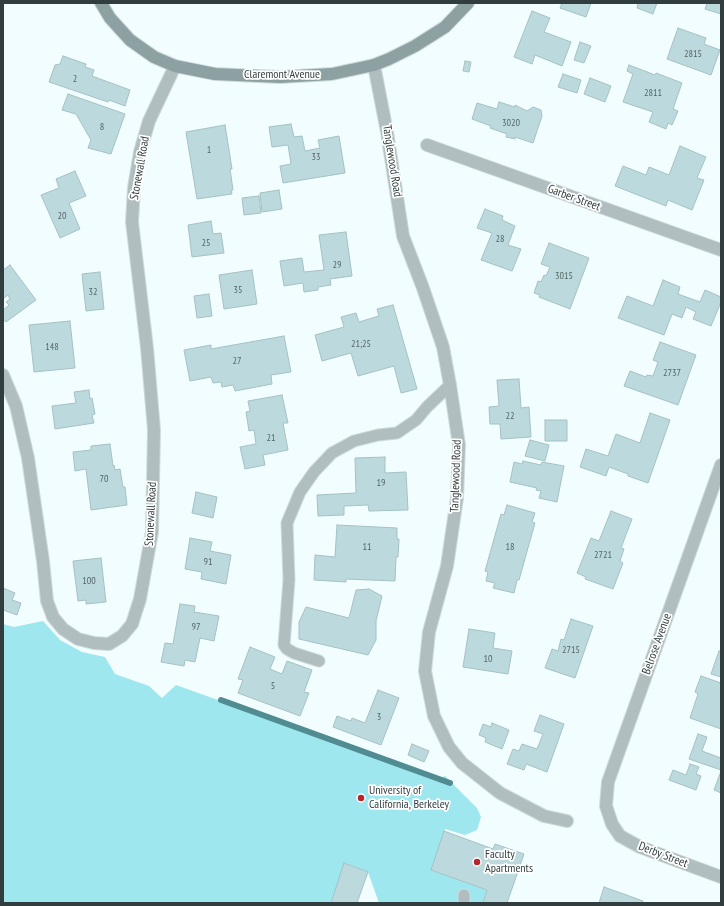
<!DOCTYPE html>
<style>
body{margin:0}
#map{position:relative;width:724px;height:906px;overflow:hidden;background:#f1fdfe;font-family:"PT Sans Narrow",sans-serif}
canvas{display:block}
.frame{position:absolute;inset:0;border:4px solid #313d3f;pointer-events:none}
</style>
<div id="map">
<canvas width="724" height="906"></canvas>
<div class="frame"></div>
</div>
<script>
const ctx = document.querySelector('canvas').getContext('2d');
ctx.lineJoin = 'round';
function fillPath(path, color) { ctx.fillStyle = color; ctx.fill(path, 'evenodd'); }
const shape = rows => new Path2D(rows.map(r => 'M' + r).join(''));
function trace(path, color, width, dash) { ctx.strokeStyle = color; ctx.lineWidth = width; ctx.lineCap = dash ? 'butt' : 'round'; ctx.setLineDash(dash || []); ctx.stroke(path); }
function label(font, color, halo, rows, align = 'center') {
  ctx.font = font + ' "PT Sans Narrow",sans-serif'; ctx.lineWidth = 3.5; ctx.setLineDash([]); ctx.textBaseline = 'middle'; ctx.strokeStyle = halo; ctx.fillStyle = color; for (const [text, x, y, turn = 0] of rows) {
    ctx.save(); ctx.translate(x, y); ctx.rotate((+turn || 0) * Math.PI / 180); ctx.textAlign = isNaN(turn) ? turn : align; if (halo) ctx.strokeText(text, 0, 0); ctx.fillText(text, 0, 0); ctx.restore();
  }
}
fillPath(shape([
 [43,621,60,640,82,652,105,657,115,674,149,686,162,698,176,685,439,779,445,776,477,808,481,817,477,830,465,835,445,829,431,870,487,890,483,903,379,903,368,872,345,863,331,903,3,903,3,624,14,627]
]), '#9fe7ef');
trace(shape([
 [221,700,450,783]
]), '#518c93', 6);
const building = shape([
 [562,3,591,3,586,17,560,8,562,3],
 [638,3,657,3,653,14,637,8,638,3],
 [707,3,721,3,721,14,705,9,707,3],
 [532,11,550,18,544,32,571,42,562,66,535,55,532,64,514,57,532,11],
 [678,28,706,38,704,44,720,50,711,75,667,59,678,28],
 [580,42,591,46,584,63,574,60,580,42],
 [63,56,86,64,85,67,94,70,92,76,130,90,125,106,109,100,108,102,49,82,55,65,60,64,63,56],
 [465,61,471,62,469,72,463,71,465,61],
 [629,65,655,75,656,73,682,83,673,109,678,111,672,125,668,123,666,129,649,122,653,112,623,102,633,74,627,71,629,65],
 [563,74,581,80,577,93,558,87,563,74],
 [590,78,611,86,605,102,584,94,590,78],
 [68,94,125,114,111,154,88,148,91,140,76,114,62,110,68,94],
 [499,102,515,107,515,105,527,111,533,107,541,110,542,116,533,143,515,137,515,139,506,137,507,134,490,128,491,126,472,119,477,103,497,109,499,102],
 [291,124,294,137,302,136,305,151,320,148,318,140,339,136,345,173,283,183,280,166,291,164,288,145,272,147,269,127,291,124],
 [225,125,232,169,230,169,233,190,231,190,232,194,197,199,186,132,225,125],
 [680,146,706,157,697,178,704,180,692,210,668,200,666,206,615,186,623,166,646,175,649,167,669,175,680,146],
 [75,171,86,196,69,203,80,229,60,238,41,195,59,188,56,179,75,171],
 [279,190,282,209,262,212,260,193,279,190],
 [259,196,261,213,244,215,242,198,259,196],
 [485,209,503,216,502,220,515,226,508,245,521,249,512,271,481,260,492,233,477,228,485,209],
 [211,221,213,234,221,233,224,253,192,257,188,225,211,221],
 [346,232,352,276,330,279,331,285,318,287,318,290,304,292,303,283,284,286,280,261,302,258,304,272,324,270,319,235,346,232],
 [549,243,589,258,570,309,539,297,540,295,534,293,538,281,541,282,544,275,546,276,550,267,541,264,549,243],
 [10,265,36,300,6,322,3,319,3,310,9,305,6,302,10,299,8,295,4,298,3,297,3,270,10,265],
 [252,270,257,304,224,309,219,275,252,270],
 [100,272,104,309,86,311,82,274,100,272],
 [663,280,680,287,678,294,700,302,705,290,721,297,721,302,711,326,693,319,696,312,686,307,682,318,672,314,664,335,618,318,627,296,653,306,663,280],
 [209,294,212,316,197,318,194,296,209,294],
 [393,305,417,389,401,393,394,366,358,376,351,353,322,361,315,335,344,327,341,317,356,313,359,322,379,316,377,309,393,305],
 [70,321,75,368,34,372,29,325,70,321],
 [284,336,291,372,271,375,272,384,235,391,233,385,222,387,221,382,213,383,211,377,190,381,184,350,211,345,211,349,284,336],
 [660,342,696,355,678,405,624,386,630,371,646,377,647,375,653,376,658,362,653,360,660,342],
 [519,379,521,408,529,407,531,437,501,439,500,424,490,424,489,407,499,406,497,380,519,379],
 [89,390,90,399,92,398,95,414,92,415,94,423,55,429,52,406,76,403,74,392,89,390],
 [282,395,288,423,283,423,288,450,263,455,265,465,245,469,240,447,256,444,254,430,249,431,246,412,250,411,248,401,282,395],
 [650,413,670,420,648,483,628,476,628,474,609,467,606,476,580,467,586,449,608,456,616,434,640,443,650,413],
 [545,420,567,420,567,441,545,441,545,420],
 [530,440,549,445,545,461,525,456,530,440],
 [110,444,113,466,114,465,115,470,120,469,123,487,125,487,127,505,91,510,86,469,75,471,73,452,91,450,91,446,110,444],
 [385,457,385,473,406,472,408,510,369,511,368,505,344,506,344,515,318,516,317,495,356,493,355,458,385,457],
 [523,461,541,465,542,462,564,466,557,502,539,498,541,491,536,490,537,488,510,482,514,462,522,464,523,461],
 [196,492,217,497,213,518,192,513,196,492],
 [507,505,535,513,532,522,535,523,519,580,517,580,514,593,493,588,495,583,486,581,488,572,485,571,501,514,504,515,507,505],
 [611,511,632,519,621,548,624,549,620,561,623,563,613,589,585,579,586,577,577,573,591,538,599,541,611,511],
 [337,525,397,528,397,539,399,539,398,557,396,557,395,581,346,579,346,582,314,580,315,555,335,557,337,525],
 [190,538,212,542,210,551,231,555,226,584,201,579,202,572,185,569,190,538],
 [101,558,106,602,86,604,86,600,78,601,73,561,101,558],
 [3,588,15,593,12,600,21,603,17,615,3,610,3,588],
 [369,589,382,596,376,621,376,640,368,655,299,639,299,622,306,607,349,618,356,590,369,589],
 [180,604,195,606,194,612,219,616,214,641,200,638,195,662,185,660,184,666,161,662,165,643,173,644,180,604],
 [571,619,593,626,575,678,545,668,552,649,558,651,561,639,564,640,571,619],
 [469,629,495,633,493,648,512,651,508,674,463,667,469,629],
 [250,647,275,657,270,669,282,674,287,661,312,670,304,692,309,693,300,716,238,693,243,680,238,679,250,647],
 [719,651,721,651,721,677,711,674,719,651],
 [701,676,721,683,721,729,690,718,698,694,695,692,701,676],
 [378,690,399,698,381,745,333,727,337,716,351,721,352,718,365,723,378,690],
 [540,715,564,724,547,772,526,764,524,770,507,764,513,749,519,751,522,744,537,749,543,734,534,731,540,715],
 [492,723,509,730,502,749,485,742,486,738,479,735,483,724,491,727,492,723],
 [698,734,707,737,702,751,721,758,721,770,689,759,698,734],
 [412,744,429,751,424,762,408,755,412,744],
 [690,764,699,767,696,774,701,776,696,790,669,780,673,770,686,775,690,764],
 [721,771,721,793,714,790,721,771],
 [444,831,493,849,495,844,524,854,507,903,483,903,487,890,431,870,444,831],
 [344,863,368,872,357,903,331,903,344,863],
 [604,887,643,901,642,903,599,903,604,887]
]);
fillPath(building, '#bcdadd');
trace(building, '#a4c1c4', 1);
const service = shape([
 [319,661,294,653,287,649,284,645,289,580,287,523,300,492,314,472,332,453,354,441,378,435,397,433,416,420,427,407,450,385],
 [464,903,464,895]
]);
const minor = shape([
 [374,65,387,132,403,236,423,288,443,347,450,385,459,445,457,498,447,566,429,632,425,671,434,716,449,747,462,763,500,793,544,816,567,821],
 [427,145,721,250],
 [3,375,16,406,28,458,43,561,47,601,53,617,63,629,78,639,94,643,109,644,122,636,132,624,140,599,152,532,154,430,147,348,132,222,134,188,140,152,149,121,175,66]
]);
const tertiary = shape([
 [721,465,608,782,606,806,612,824,620,836,640,847,721,877]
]);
const secondary = shape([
 [101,3,110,18,130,40,154,57,175,66,215,74,280,77,332,74,374,65,389,59,415,46,445,27,468,3]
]);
trace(service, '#cedadc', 13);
trace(minor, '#cedadc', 14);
trace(tertiary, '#cedadc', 14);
trace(secondary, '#cedadc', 14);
trace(service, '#b1bebf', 11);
trace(minor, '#b1bebf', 12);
trace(tertiary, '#b1bebf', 12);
trace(secondary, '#8da0a2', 12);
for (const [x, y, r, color] of [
 [361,798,4,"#b6262c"],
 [477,862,4,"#b6262c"]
]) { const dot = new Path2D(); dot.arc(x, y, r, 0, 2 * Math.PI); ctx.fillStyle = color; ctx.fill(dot); trace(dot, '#fff', 1.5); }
label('10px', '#546466', null, [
 ["2815",693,54],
 ["2",75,79],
 ["2811",653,93],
 ["3020",511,123],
 ["8",102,127],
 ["1",209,150],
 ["33",316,157],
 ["20",62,216],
 ["28",500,239],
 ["25",206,243],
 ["29",337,265],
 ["3015",564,276],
 ["35",238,290],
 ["32",93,292],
 ["21;25",361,344],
 ["148",52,347],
 ["27",237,361],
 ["2737",672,373],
 ["22",510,416],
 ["21",271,438],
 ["70",104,479],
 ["19",381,483],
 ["11",367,547],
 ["18",510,547],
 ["2721",603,555],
 ["91",208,562],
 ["100",89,581],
 ["97",196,627],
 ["2715",571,650],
 ["10",488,659],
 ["5",273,686],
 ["3",379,717]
]);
label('12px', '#313d3f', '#fff', [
 ["Claremont Avenue",282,75],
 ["Tanglewood Road",392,161,81],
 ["Stonewall Road",140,168,-80],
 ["Garber Street",574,198,20],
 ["Tanglewood Road",456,476,-88],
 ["Stonewall Road",151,514,-87],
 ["Belrose Avenue",657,644,-70],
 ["Derby Street",663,855,21]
]);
label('12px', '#313d3f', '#fff', [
 ["University of",369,791],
 ["California, Berkeley",369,805],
 ["Faculty",485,855],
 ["Apartments",485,869]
], 'left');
</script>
